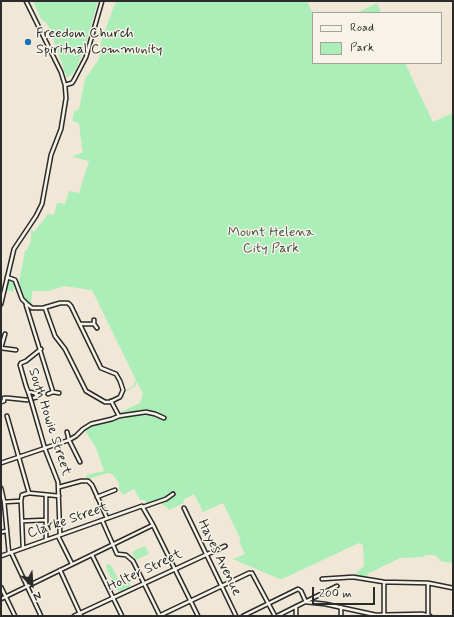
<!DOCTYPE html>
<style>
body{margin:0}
#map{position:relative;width:454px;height:617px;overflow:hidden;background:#f1e7d6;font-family:Mynerve,sans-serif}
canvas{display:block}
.frame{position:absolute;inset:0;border:2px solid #2b2b2b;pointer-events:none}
.legend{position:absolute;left:312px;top:12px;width:130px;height:52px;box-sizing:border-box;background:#f7f3e8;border:1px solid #a5a39c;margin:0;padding:5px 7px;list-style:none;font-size:12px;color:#2b2b2b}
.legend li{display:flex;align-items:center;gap:8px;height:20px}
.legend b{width:20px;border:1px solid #a5a39c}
.north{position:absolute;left:12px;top:565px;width:40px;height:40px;-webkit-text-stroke:3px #f7f3e8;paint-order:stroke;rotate:155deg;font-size:11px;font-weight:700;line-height:16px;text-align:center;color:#2b2b2b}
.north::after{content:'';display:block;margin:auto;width:14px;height:18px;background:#2b2b2b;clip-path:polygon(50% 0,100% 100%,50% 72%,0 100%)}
.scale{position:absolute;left:312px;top:587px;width:63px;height:18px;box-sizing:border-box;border:2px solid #2b2b2b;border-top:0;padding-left:5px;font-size:12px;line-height:14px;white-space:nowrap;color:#2b2b2b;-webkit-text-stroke:3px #f7f3e8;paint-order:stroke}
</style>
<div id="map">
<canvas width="454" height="617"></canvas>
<div class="frame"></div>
<ul class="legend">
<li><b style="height:5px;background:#f7f3e8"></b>Road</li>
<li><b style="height:11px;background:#abeeb8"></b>Park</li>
</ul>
<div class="north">N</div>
<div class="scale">200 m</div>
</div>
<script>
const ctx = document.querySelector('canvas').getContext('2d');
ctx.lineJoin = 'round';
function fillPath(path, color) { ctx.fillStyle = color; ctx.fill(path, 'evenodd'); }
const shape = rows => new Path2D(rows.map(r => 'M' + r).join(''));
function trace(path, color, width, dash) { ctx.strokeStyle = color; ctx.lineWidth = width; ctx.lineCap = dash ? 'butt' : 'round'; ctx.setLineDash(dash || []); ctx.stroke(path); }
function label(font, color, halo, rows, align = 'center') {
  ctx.font = font + ' Mynerve,sans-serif'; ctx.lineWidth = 3; ctx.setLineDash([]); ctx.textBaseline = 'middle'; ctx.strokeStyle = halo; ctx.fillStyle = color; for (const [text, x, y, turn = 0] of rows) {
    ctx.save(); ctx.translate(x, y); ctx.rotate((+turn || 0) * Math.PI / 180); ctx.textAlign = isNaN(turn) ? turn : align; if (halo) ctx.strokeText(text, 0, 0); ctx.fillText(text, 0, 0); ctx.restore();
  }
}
fillPath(shape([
 [33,1,98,1,85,47,75,71,67,78,49,27,47,24,41,19],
 [116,1,307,1,313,14,313,63,405,63,433,122,453,113,453,563,440,561,439,558,434,555,426,555,423,557,403,558,402,557,367,574,368,577,354,575,364,566,363,545,359,543,282,579,277,578,233,559,245,554,239,541,241,540,223,503,203,512,194,494,183,500,184,503,169,510,167,507,160,503,149,508,145,500,140,500,134,489,123,495,119,489,119,483,112,474,108,473,88,479,86,478,87,475,104,471,97,450,84,429,90,425,125,417,124,415,119,413,140,403,143,394,137,382,134,387,125,392,126,390,133,386,136,380,92,290,64,286,49,291,32,291,31,306,24,299,19,283,25,251,27,250,31,241,31,230,34,232,48,214,54,215,57,203,65,204,69,191,79,193,89,161,72,157,83,152,82,148,79,123,72,121,74,111,78,110,80,105,85,79,99,59,102,38],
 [377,3,381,13,357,13],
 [9,280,12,281,15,285,13,292,8,290,6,295],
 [145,546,149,554,135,560,132,552],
 [109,564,112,567,119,582,121,584,129,581,130,587,118,592,107,570,106,565]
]), '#abeeb8');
const minor = shape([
 [65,85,72,83,74,80,86,57,102,1],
 [7,277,15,280,22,299,27,304,32,308,43,308,60,303,68,303,71,306,101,368,116,374,120,381,123,390,120,397,110,402,105,402,86,391,65,349,55,336,45,308],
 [1,304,14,249,36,216,42,204,51,155,61,129,66,98,65,85,61,72,26,1],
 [26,305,53,392],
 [94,320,94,324],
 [80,324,94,324,97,328],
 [1,348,16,350],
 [1,348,5,334],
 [29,394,26,386,20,365,21,363,26,361,41,349],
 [48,394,53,392,59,393],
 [111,401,119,416,146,412,155,414,164,418],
 [1,402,4,401,4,398,8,398,27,400,37,397,35,393,29,392],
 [32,404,45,449,58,482,60,535],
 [7,416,29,493],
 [67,432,69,440,80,462],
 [1,463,69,440,76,436,83,429,91,424,112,419,119,416],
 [59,487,81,481,88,481,92,485,107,518],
 [1,488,4,501,9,553],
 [97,497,115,490],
 [4,502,21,501],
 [143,507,166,499,173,494],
 [184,508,236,616],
 [102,520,117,554,126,555,133,561,160,616],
 [22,521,46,520],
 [1,532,7,531],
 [58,536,72,564],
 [46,540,46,495],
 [23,548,21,501,22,495,29,493,59,496],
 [11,552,41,616],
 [92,555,122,616],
 [1,556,142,506,153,525,198,616],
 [60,570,81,616],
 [322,579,353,577,384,582,428,583,453,588],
 [1,587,15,616],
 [1,599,153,525],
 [74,616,225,546],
 [159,616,249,573,252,573,275,616],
 [243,616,298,589,301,591,306,602,325,604,376,615,422,614,430,616],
 [277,616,337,586],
 [296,616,296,607],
 [341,616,341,607],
 [384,616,384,582],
 [428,616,428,583]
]);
trace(minor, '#2b2b2b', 5.5);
trace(minor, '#f7f3e8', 2.5);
const minorBridge = shape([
 [29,394,32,404]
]);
trace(minorBridge, '#2b2b2b', 5.5, []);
trace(minorBridge, '#f7f3e8', 2.5);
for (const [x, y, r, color] of [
 [28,42,4,"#1f6fb2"]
]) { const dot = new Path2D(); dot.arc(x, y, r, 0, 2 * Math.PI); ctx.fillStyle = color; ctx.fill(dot); trace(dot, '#f7f3e8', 1.5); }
label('14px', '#2b2b2b', '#f7f3e8', [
 ["Freedom Church",36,34],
 ["Spiritual Community",36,50]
], 'left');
label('14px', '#455247', '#f7f3e8', [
 ["Mount Helena",271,233],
 ["City Park",271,249]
]);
label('14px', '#2b2b2b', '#f7f3e8', [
 ["South Howie Street",49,422,72],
 ["Clarke Street",68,521,-19],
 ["Hayes Avenue",219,558,64],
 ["Holter Street",145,571,-25]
]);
</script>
